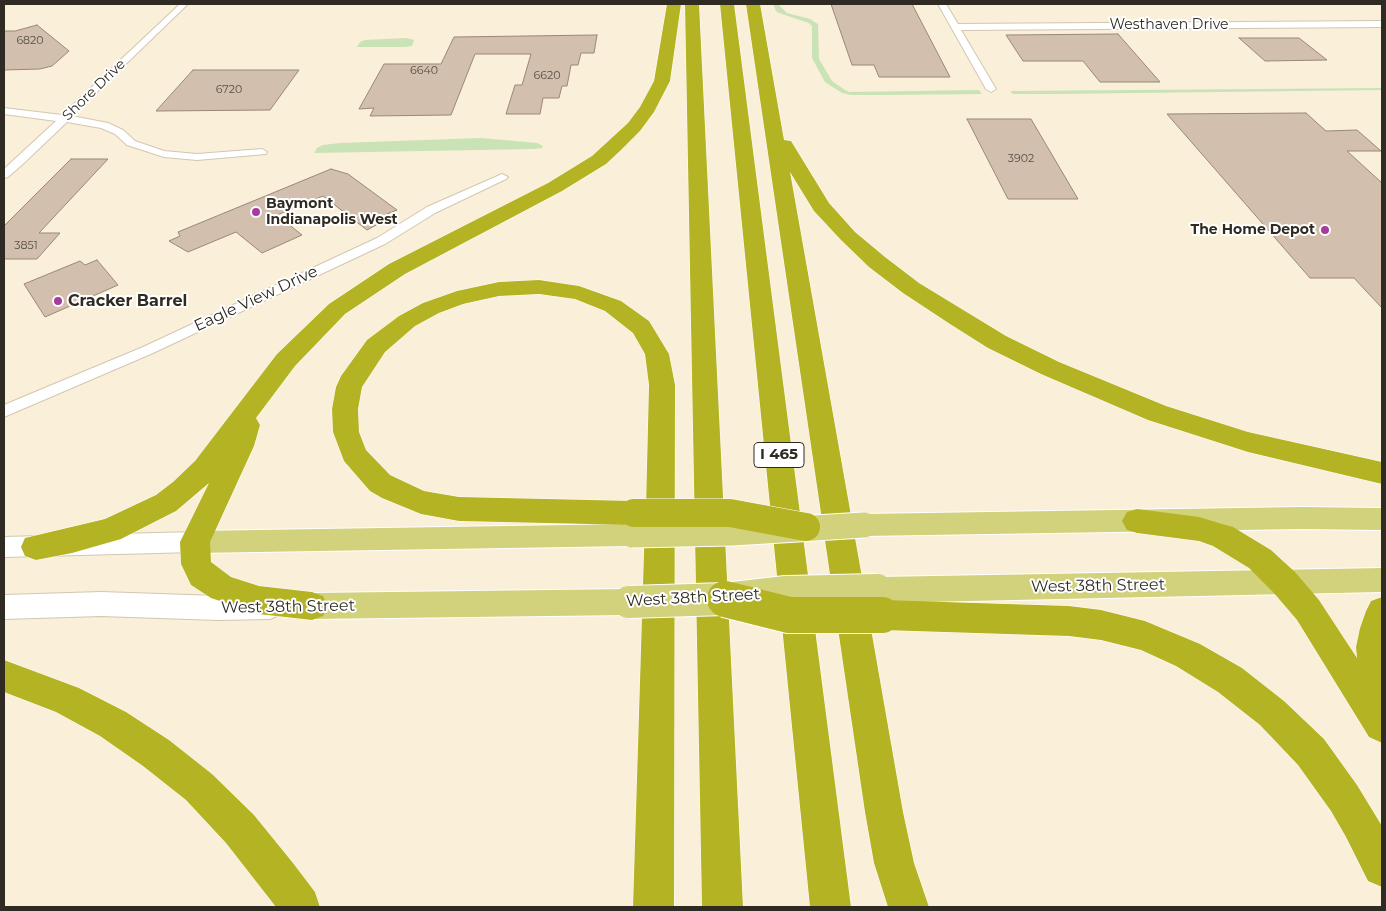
<!DOCTYPE html>
<style>
body{margin:0}
#map{position:relative;width:1386px;height:911px;overflow:hidden;background:#faefd8;font-family:Montserrat,sans-serif}
canvas{display:block}
.frame{position:absolute;inset:0;border:5px solid #2f2b22;pointer-events:none}
</style>
<div id="map">
<canvas width="1386" height="911"></canvas>
<div class="frame"></div>
</div>
<script>
const ctx = document.querySelector('canvas').getContext('2d');
ctx.lineJoin = 'round';
function fillPath(path, color) { ctx.fillStyle = color; ctx.fill(path, 'evenodd'); }
const shape = rows => new Path2D(rows.map(r => 'M' + r).join(''));
function trace(path, color, width, dash) { ctx.strokeStyle = color; ctx.lineWidth = width; ctx.lineCap = dash ? 'butt' : 'round'; ctx.setLineDash(dash || []); ctx.stroke(path); }
function label(font, color, halo, rows, align = 'center') {
  ctx.font = font + ' Montserrat,sans-serif'; ctx.lineWidth = 4; ctx.setLineDash([]); ctx.textBaseline = 'middle'; ctx.strokeStyle = halo; ctx.fillStyle = color; for (const [text, x, y, turn = 0] of rows) {
    ctx.save(); ctx.translate(x, y); ctx.rotate((+turn || 0) * Math.PI / 180); ctx.textAlign = isNaN(turn) ? turn : align; if (halo) ctx.strokeText(text, 0, 0); ctx.fillText(text, 0, 0); ctx.restore();
  }
}
fillPath(shape([
 [773,4,778,4,787,13,810,19,818,24,819,59,832,81,845,90,849,92,979,90,982,94,884,95,851,95,842,93,825,82,812,58,812,26,809,23,779,13,776,11],
 [407,38,414,40,412,46,405,47,357,47,360,42,365,40],
 [1382,88,1382,90,1055,94,1013,94,1010,91],
 [481,138,537,143,543,146,542,148,533,149,314,153,317,148,323,145,340,143]
]), '#c9e3b6');
const building = shape([
 [831,4,912,4,950,77,879,77,874,65,852,65,831,4],
 [37,25,69,51,52,66,40,69,4,70,4,31,15,31,37,25],
 [1118,34,1160,82,1100,82,1083,61,1023,61,1006,35,1118,34],
 [597,35,594,53,581,53,578,65,571,65,567,86,562,86,559,98,543,98,540,114,506,114,515,85,522,85,531,54,475,54,451,115,370,116,374,108,359,109,384,64,441,64,454,37,597,35],
 [1239,38,1299,38,1327,60,1265,61,1239,38],
 [193,70,299,70,270,110,156,111,193,70],
 [1306,113,1326,131,1357,130,1381,151,1347,151,1382,183,1382,308,1354,278,1310,278,1167,114,1306,113],
 [967,119,1031,119,1078,199,1008,199,967,119],
 [71,159,108,159,39,233,60,233,37,259,4,259,4,226,71,159],
 [331,169,348,174,397,210,387,214,391,217,367,230,323,196,277,215,302,235,262,253,236,232,188,252,169,241,180,236,178,232,331,169],
 [97,260,118,285,45,317,24,284,80,261,85,265,97,260]
]);
fillPath(building, '#d3bfae');
trace(building, '#998777', 1);
const street = shape([
 [180,4,188,4,72,116,108,123,123,130,135,141,164,151,197,154,262,149,267,152,266,154,197,160,164,157,127,145,115,134,101,128,67,122,24,163,8,177,4,178,4,169,56,121,4,114,4,108,62,115,180,4],
 [938,4,946,4,958,24,1382,21,1382,27,961,30,996,89,991,92,986,89,938,4],
 [502,174,508,177,506,179,435,213,385,244,153,353,4,417,4,405,143,347,377,238,427,207,502,174]
]);
const secondary = shape([
 [195,532,204,535,207,542,204,549,195,552,4,557,4,537,195,532],
 [101,592,218,596,270,595,279,599,283,607,279,615,270,619,218,620,101,616,4,619,4,595,101,592]
]);
const primary = shape([
 [1302,507,1382,508,1382,530,1302,529,864,536,854,533,851,525,854,517,864,514,1302,507],
 [632,524,642,527,646,535,642,543,632,546,195,553,185,550,181,542,185,534,195,531,632,524],
 [1382,568,1382,592,877,603,867,599,863,590,867,581,877,577,1382,568],
 [629,589,639,593,644,602,639,611,629,615,312,619,302,615,297,606,302,597,312,593,629,589]
]);
const highway = shape([
 [667,4,681,4,670,81,654,112,640,131,621,150,606,164,562,191,405,274,345,314,295,366,256,418,260,425,254,446,210,542,211,562,231,577,259,586,312,592,323,596,328,606,323,616,312,620,259,614,211,598,191,585,181,564,180,542,209,483,176,511,121,539,72,553,36,560,25,556,21,547,25,538,105,519,156,495,173,482,195,461,277,354,329,304,389,264,548,183,592,156,628,123,640,107,654,81,667,4],
 [685,4,699,4,743,907,702,907,685,4],
 [720,4,734,4,851,907,810,907,720,4],
 [746,4,760,4,784,140,791,141,829,203,855,232,885,257,919,283,1006,336,1059,362,1166,406,1248,432,1382,462,1382,484,1248,452,1148,420,1041,374,988,348,950,324,903,293,869,267,841,240,814,211,790,172,868,611,871,605,882,600,1069,606,1101,610,1145,621,1200,644,1242,668,1284,701,1324,739,1357,785,1382,826,1382,887,1368,881,1346,837,1331,811,1298,765,1280,746,1260,725,1218,692,1176,666,1141,650,1101,640,1069,636,882,630,870,623,903,812,914,863,929,907,888,907,874,863,865,812,746,4],
 [539,280,579,286,621,301,649,321,669,354,675,385,674,907,633,907,645,520,634,525,459,521,421,514,382,498,370,491,344,461,333,432,332,409,336,387,341,376,367,340,399,316,423,303,457,291,499,282,539,280],
 [539,294,575,299,605,311,633,333,645,354,649,385,646,507,644,505,634,501,459,497,424,491,390,475,366,450,359,432,358,409,362,387,385,352,415,326,439,313,463,304,499,296,539,294],
 [1137,509,1199,517,1222,524,1233,527,1271,550,1295,572,1319,600,1357,658,1356,647,1360,628,1366,611,1371,601,1382,597,1382,743,1369,737,1297,620,1273,592,1249,568,1213,546,1199,541,1137,533,1127,530,1122,521,1127,512,1137,509],
 [4,660,79,688,126,712,169,740,212,774,254,815,293,863,315,892,320,907,276,907,226,843,186,800,143,766,100,736,56,712,4,692,4,660]
]);
trace(street, '#d2c7b1', 2);
trace(secondary, '#d2c7b1', 2);
trace(primary, '#fff', 2);
trace(highway, '#fff', 1);
fillPath(street, '#fff');
fillPath(secondary, '#fff');
fillPath(primary, '#d2d17c');
fillPath(highway, '#b4b324');
const primaryBridgeFar1 = shape([
 [632,535,732,533,864,525]
]);
const primaryBridge = shape([
 [629,602,725,599,786,592,877,590]
]);
const highwayBridgeFar1 = shape([
 [634,513,730,513,806,527]
]);
const highwayBridge = shape([
 [725,599,789,615,882,615]
]);
trace(primaryBridgeFar1, '#fff', 27, []);
trace(primaryBridge, '#fff', 34, []);
trace(highwayBridgeFar1, '#fff', 29, []);
trace(highwayBridge, '#fff', 38, []);
trace(primaryBridgeFar1, '#d2d17c', 25);
trace(primaryBridge, '#d2d17c', 32);
trace(highwayBridgeFar1, '#b4b324', 28);
trace(highwayBridge, '#b4b324', 36);
for (const [x, y, r, color] of [
 [256,212,5,"#a63b9c"],
 [1325,230,5,"#a63b9c"],
 [58,301,5,"#a63b9c"]
]) { const dot = new Path2D(); dot.arc(x, y, r, 0, 2 * Math.PI); ctx.fillStyle = color; ctx.fill(dot); trace(dot, '#fff', 2); }
label('11px', '#585045', null, [
 ["6820",30,41],
 ["6640",424,71],
 ["6620",547,76],
 ["6720",229,90],
 ["3902",1021,159],
 ["3851",26,246]
]);
label('14px', '#2f2b22', '#fff', [
 ["Westhaven Drive",1169,25],
 ["Shore Drive",94,90,-44]
]);
label('bold 14px', '#2f2b22', '#fff', [
 ["Baymont",266,204],
 ["Indianapolis West",266,220],
 ["The Home Depot",1315,230,"right"]
], 'left');
for (const [x, y, w] of [
 [779,455,50]
]) { const box = new Path2D(); box.roundRect(x - w / 2, y - 12.5, w, 25, 4); ctx.fillStyle = '#fff'; ctx.fill(box); trace(box, '#2f2b22', 1); }
label('bold 15px', '#2f2b22', null, [
 ["I 465",779,455]
]);
label('16px', '#2f2b22', '#fff', [
 ["Eagle View Drive",256,299,-25],
 ["West 38th Street",1098,586,-1],
 ["West 38th Street",693,598,-3],
 ["West 38th Street",288,607,-1]
]);
label('bold 16px', '#2f2b22', '#fff', [
 ["Cracker Barrel",68,301]
], 'left');
</script>
